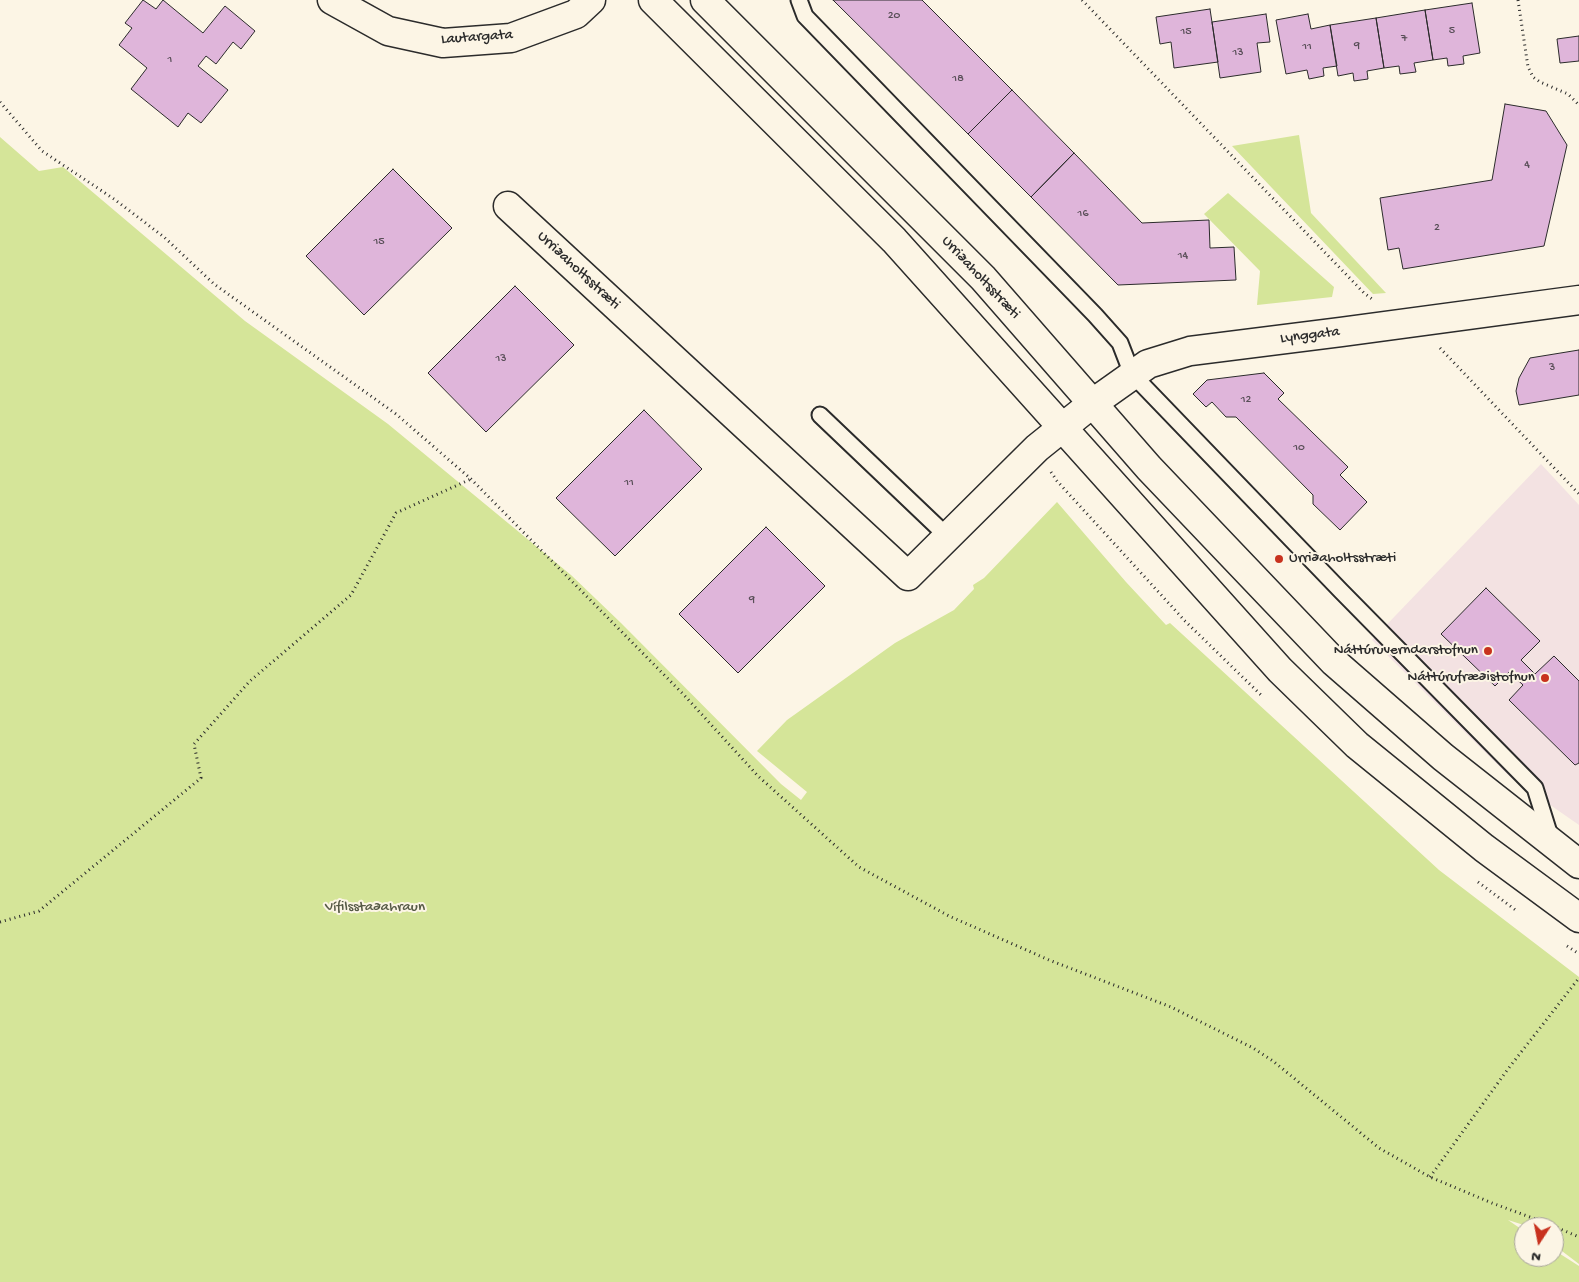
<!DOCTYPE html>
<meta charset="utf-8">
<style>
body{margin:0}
#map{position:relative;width:1579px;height:1282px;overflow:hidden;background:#fcf5e5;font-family:"Gochi Hand",sans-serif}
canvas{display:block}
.north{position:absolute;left:1514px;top:1217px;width:50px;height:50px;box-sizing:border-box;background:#fcf5e5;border:1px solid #a8a49b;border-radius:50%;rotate:191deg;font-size:14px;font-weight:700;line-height:20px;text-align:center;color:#2b2b2b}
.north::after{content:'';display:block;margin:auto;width:18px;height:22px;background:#c8321e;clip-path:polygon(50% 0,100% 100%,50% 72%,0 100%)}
</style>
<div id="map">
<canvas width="1579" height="1282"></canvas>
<div class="north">N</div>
</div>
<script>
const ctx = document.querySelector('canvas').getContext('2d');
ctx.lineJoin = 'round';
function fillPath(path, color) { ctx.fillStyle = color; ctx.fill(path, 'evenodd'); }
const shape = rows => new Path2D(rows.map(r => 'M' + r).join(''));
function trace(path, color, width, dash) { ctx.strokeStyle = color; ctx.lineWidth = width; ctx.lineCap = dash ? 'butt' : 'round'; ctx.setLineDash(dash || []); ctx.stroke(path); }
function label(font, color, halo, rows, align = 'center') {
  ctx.font = font + ' "Gochi Hand",sans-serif'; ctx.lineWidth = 4; ctx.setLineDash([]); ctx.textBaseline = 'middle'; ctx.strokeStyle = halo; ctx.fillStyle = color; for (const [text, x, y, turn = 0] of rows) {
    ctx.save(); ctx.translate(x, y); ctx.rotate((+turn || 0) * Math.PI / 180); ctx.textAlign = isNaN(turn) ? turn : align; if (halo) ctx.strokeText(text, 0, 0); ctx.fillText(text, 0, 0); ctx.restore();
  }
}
fillPath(shape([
 [1541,464,1579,505,1579,825,1510,777,1372,640]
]), '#f3e2e2');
fillPath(shape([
 [1299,135,1311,213,1386,293,1373,294,1232,146],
 [0,137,39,171,63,167,245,321,388,424,571,575,621,623,781,784,801,800,807,792,757,751,787,720,895,643,954,610,974,589,973,585,984,578,1057,502,1126,582,1166,625,1170,623,1439,870,1579,977,1579,1264,1554,1245,1554,1227,1530,1227,1508,1220,1524,1231,1524,1257,1554,1257,1554,1250,1579,1266,1579,1282,0,1282],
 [1228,193,1334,287,1332,297,1257,305,1260,271,1204,214]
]), '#d5e599');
const building = shape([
 [143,0,156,9,163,0,203,33,225,6,255,31,241,49,233,42,216,64,206,56,198,66,228,90,201,123,188,113,178,127,131,89,147,68,119,45,132,28,125,23,143,0],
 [833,0,922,0,1012,90,968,134,833,0],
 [1472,3,1480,53,1463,56,1464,64,1448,66,1447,58,1433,60,1425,10,1472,3],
 [1210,9,1218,62,1174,68,1171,42,1160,44,1156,17,1210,9],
 [1425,10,1433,60,1414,63,1416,72,1400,74,1399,66,1384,68,1376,18,1425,10],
 [1266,14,1270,42,1257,43,1261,72,1220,78,1212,22,1266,14],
 [1308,14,1311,29,1330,25,1337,66,1323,68,1324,76,1309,79,1307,70,1286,74,1276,20,1308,14],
 [1376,18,1384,68,1367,71,1368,79,1354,81,1353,73,1338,76,1330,25,1376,18],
 [1579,36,1579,61,1560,63,1557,39,1579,36],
 [1012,90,1074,153,1031,197,968,134,1012,90],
 [1505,104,1546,111,1567,145,1544,246,1403,269,1399,248,1388,250,1380,198,1492,180,1505,104],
 [1074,153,1142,223,1209,220,1210,248,1234,247,1236,280,1118,285,1031,197,1074,153],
 [393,169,452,228,364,315,306,256,393,169],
 [515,286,574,345,486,432,428,373,515,286],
 [1579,350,1579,395,1519,405,1516,391,1519,378,1530,358,1579,350],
 [1264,373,1284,393,1278,399,1348,467,1340,475,1367,502,1340,530,1313,504,1313,495,1236,417,1226,417,1212,402,1206,407,1193,394,1207,380,1264,373],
 [644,410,702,469,615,556,556,498,644,410],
 [766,527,825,586,738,673,679,614,766,527],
 [1486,588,1540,641,1521,660,1535,674,1554,656,1579,681,1579,763,1575,765,1509,700,1523,685,1509,672,1495,686,1441,634,1486,588]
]);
fillPath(building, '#dfb5da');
trace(building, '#2b2b2b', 1);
const service = shape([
 [799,0,805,16,1095,315,1120,343,1132,374,1341,591,1535,788,1551,839],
 [820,415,948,537]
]);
const minor = shape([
 [332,0,388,31,443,43,511,38,576,14,591,0],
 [508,206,908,576,1037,448,1093,403,1148,364,1190,351,1341,332,1579,300]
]);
const tertiary = shape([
 [653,0,894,240,1280,670,1357,745,1484,848,1579,918],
 [705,0,983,278,1149,468,1334,662,1443,757,1579,864]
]);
trace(service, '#2b2b2b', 19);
trace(minor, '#2b2b2b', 31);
trace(tertiary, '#2b2b2b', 31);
trace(shape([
 [1082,0,1364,293,1372,299],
 [1518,0,1528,67,1533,77,1540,82,1568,94,1579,105],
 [0,102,42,151,114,199,164,237,214,284,396,414,471,479,684,695,758,776,859,867,949,916,1049,960,1171,1007,1253,1048,1273,1061,1379,1148,1430,1177,1492,1203,1546,1223,1579,1237],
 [1440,348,1579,494],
 [1051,472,1057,481,1185,621,1261,695],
 [1478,882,1517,911],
 [0,922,39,911,201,778,194,744,250,681,351,595,396,513,471,479],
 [1567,946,1579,954],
 [1430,1177,1508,1069,1579,978]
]), '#2b2b2b', 3, [1, 4]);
trace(service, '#fcf5e5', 15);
trace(minor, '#fcf5e5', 28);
trace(tertiary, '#fcf5e5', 28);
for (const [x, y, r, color] of [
 [1279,559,5,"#c8321e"],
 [1488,651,5,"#c8321e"],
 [1545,678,5,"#c8321e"]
]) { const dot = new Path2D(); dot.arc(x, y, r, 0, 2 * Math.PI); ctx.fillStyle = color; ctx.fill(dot); trace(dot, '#fcf5e5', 2); }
label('12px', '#584e57', null, [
 ["20",894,16],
 ["5",1452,31],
 ["15",1186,32],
 ["7",1404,39],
 ["9",1357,46],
 ["11",1307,47],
 ["13",1238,53],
 ["1",170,60],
 ["18",958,79],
 ["4",1527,165],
 ["16",1083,214],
 ["2",1437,228],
 ["15",379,242],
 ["14",1183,256],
 ["13",501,359],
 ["3",1552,368],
 ["12",1246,400],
 ["10",1299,448],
 ["11",629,483],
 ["9",752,600]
]);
label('15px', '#2b2b2b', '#fcf5e5', [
 ["Lautargata",477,38,-4],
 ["Urriðaholtsstræti",578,271,43],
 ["Urriðaholtsstræti",980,278,47],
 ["Lynggata",1310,336,-7]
]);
label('15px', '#2b2b2b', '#fcf5e5', [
 ["Urriðaholtsstræti",1289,559,"left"],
 ["Náttúruverndarstofnun",1478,651],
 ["Náttúrufræðistofnun",1535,678]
], 'right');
label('15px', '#565a46', '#fcf5e5', [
 ["Vífilsstaðahraun",375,908]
]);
</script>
